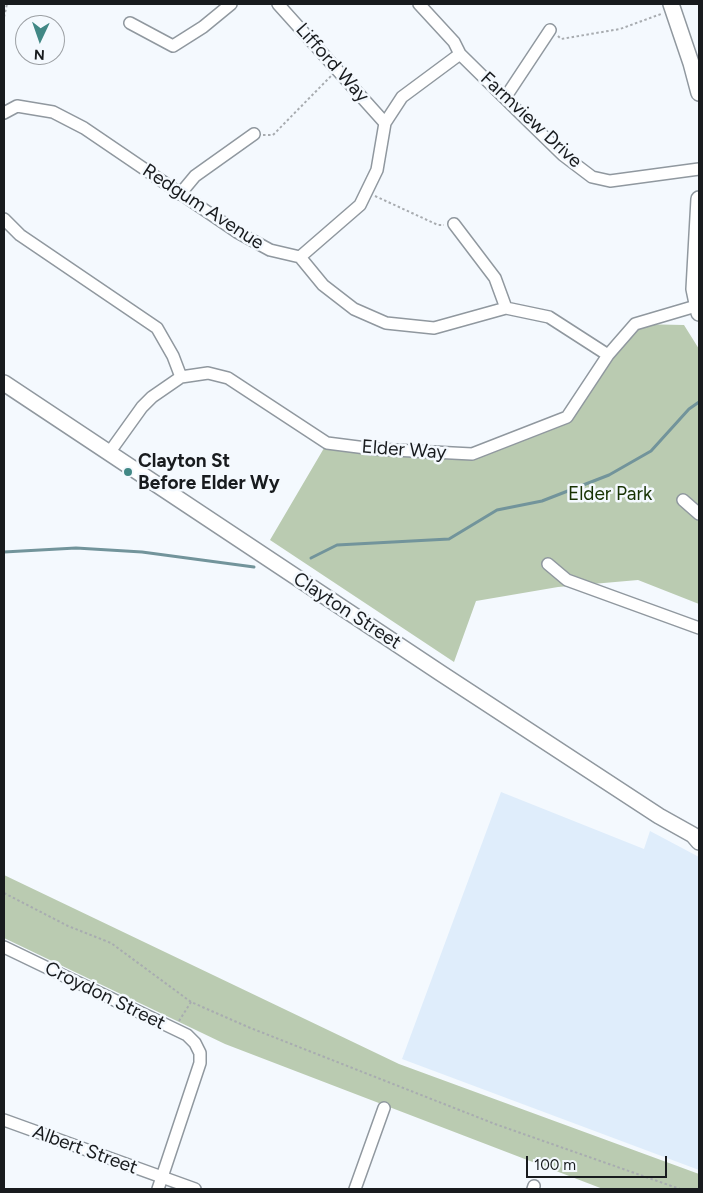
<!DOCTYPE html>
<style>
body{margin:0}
#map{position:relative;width:703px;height:1193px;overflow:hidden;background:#f4f9fe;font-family:Figtree,sans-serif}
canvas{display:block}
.frame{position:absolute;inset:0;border:5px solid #181b1e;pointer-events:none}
.north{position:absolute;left:15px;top:15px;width:50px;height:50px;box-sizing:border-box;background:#f4f9fe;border:1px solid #9ca0a4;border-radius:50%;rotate:183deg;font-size:14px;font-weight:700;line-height:20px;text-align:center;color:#181b1e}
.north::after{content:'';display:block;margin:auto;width:18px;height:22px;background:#418885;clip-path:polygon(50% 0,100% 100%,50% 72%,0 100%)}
.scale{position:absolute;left:526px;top:1156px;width:141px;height:22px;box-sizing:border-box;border:2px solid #181b1e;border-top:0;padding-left:6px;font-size:15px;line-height:18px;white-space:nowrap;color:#181b1e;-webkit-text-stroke:4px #f4f9fe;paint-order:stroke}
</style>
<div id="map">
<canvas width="703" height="1193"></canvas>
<div class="frame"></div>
<div class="north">N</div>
<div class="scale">100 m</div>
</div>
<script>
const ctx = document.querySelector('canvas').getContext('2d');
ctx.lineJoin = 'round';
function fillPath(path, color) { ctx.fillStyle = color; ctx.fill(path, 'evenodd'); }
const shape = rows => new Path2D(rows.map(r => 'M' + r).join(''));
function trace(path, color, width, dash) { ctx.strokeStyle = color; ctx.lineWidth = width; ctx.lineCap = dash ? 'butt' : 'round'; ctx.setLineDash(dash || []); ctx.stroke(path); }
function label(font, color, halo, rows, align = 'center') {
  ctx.font = font + ' Figtree,sans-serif'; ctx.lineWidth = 5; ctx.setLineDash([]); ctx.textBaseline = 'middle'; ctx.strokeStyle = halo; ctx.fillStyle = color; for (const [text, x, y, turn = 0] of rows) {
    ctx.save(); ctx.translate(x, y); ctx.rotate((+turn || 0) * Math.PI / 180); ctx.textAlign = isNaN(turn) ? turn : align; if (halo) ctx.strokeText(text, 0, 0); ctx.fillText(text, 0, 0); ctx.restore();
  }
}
fillPath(shape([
 [501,792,644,849,650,831,699,857,699,1170,402,1059]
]), '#dfedfb');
fillPath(shape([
 [635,324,684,325,699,349,699,604,638,580,558,587,476,601,454,662,270,540,327,443,472,454,567,417],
 [4,875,399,1064,699,1174,699,1189,603,1189,225,1044,4,938]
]), '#bacbb1');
trace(shape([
 [4,552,76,548,142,552,254,567],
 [311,558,337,545,449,539,497,510,542,501,609,475,651,451,689,409,699,402]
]), '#72949b', 3);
const minor = shape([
 [278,4,385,123],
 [419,4,454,42,460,54,525,118,563,155,592,177,610,181,699,169],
 [130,23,173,46,203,27,231,4],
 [505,98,550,30],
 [4,113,17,106,53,112,84,128,237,232,270,250,300,257,360,205,377,170,385,123,402,97,460,54],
 [180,194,195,176,254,134],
 [4,219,20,235,157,328,173,356,181,377],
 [454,224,495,278,506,308],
 [300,257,323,285,354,309,386,323,434,328,506,308,549,317,608,355],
 [109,453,142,407,152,397,181,377,208,373,228,378,327,443,374,449,472,454,567,417,608,355,635,324,696,306],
 [683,500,699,514],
 [548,564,567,580,699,628],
 [4,947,187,1035,195,1043,200,1053,200,1063,158,1189],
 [4,1120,195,1189],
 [355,1189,384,1108],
 [533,1189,534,1186]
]);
const secondary = shape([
 [671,4,691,63,699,93],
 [699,199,694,289,699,313],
 [4,383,442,674,659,816,693,835,699,842]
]);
trace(minor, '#90989f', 14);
trace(secondary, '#90989f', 18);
trace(shape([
 [4,17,7,4],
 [558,36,561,39,620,29,661,14],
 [263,135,273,135,331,76],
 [375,196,438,225,444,225],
 [4,893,68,926,111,943,191,1002,248,1027,495,1124,680,1189],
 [179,1021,191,1002]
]), '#a8acb0', 2, [2.5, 2.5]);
trace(minor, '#fff', 11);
trace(secondary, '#fff', 15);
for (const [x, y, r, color] of [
 [128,472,5,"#418885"]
]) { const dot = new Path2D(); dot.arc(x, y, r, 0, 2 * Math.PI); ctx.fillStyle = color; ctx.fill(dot); trace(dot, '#f4f9fe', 2); }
label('19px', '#181b1e', '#f4f9fe', [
 ["Lifford Way",332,63,48],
 ["Farmview Drive",531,120,43],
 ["Redgum Avenue",203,207,33],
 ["Elder Way",404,450,4],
 ["Clayton Street",347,611,33],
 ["Croydon Street",105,996,26],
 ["Albert Street",85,1150,20]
]);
label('bold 19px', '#181b1e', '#f4f9fe', [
 ["Clayton St",138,461],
 ["Before Elder Wy",138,483]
], 'left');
label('19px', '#173202', '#f4f9fe', [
 ["Elder Park",610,494]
]);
</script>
